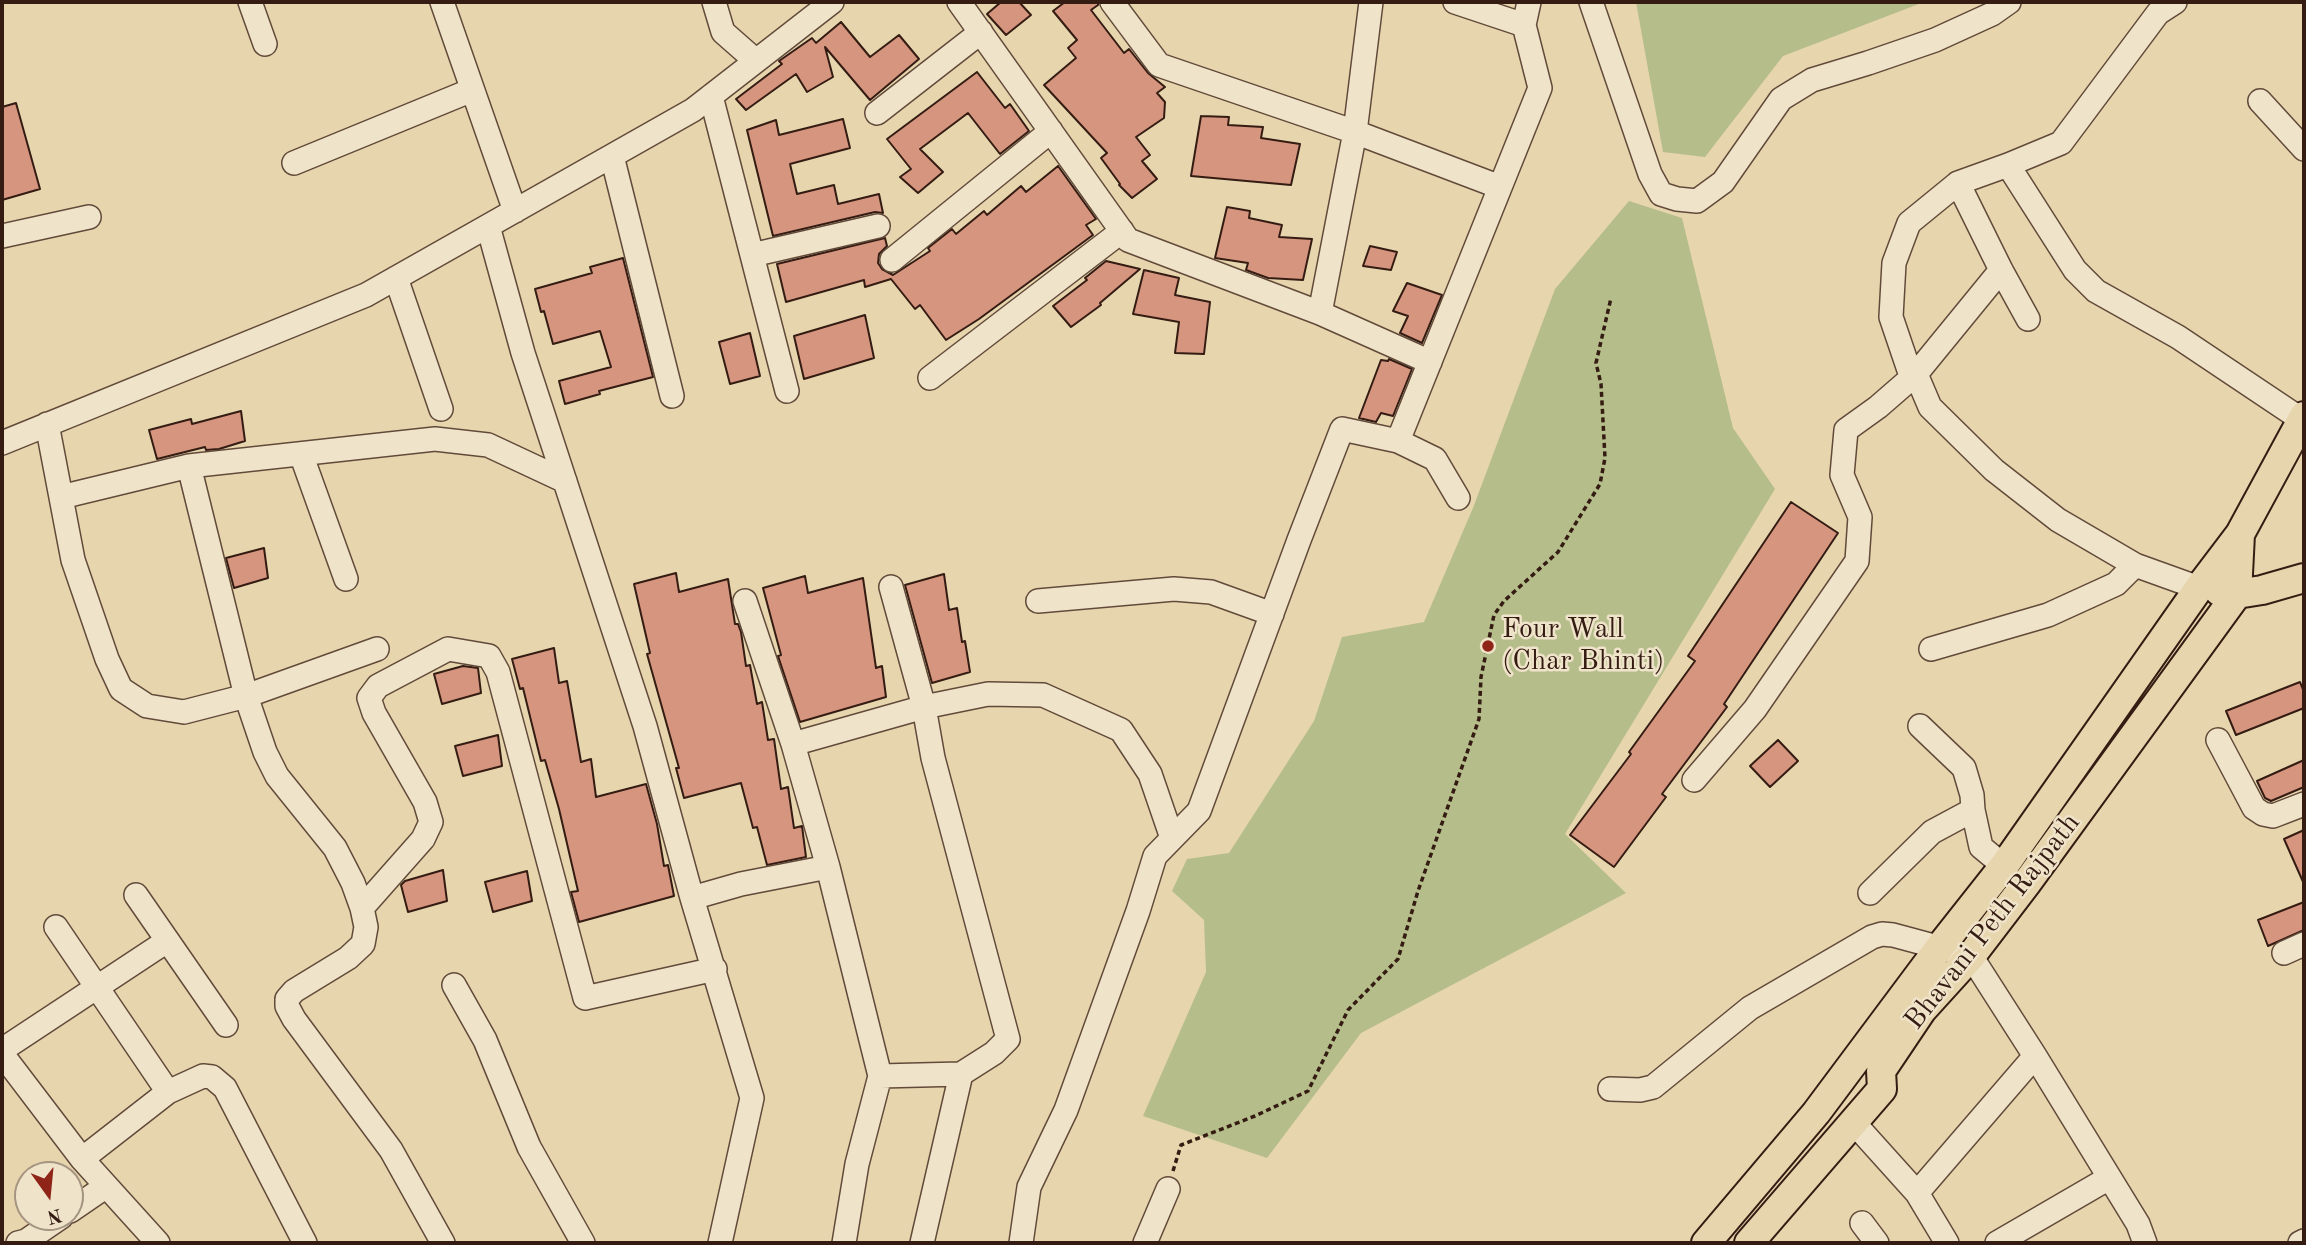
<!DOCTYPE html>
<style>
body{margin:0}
#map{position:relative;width:2306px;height:1245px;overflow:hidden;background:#e7d5ae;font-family:"Old Standard TT",serif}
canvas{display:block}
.frame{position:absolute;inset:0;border:4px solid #351c13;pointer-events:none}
.north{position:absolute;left:14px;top:1161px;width:70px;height:70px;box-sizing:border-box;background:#efe4ca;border:2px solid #a59481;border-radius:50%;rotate:165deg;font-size:19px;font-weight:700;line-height:28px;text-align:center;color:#351c13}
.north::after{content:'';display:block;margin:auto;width:24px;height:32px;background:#8f2418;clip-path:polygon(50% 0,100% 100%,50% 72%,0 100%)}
</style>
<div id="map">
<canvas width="2306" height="1245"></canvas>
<div class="frame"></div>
<div class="north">N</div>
</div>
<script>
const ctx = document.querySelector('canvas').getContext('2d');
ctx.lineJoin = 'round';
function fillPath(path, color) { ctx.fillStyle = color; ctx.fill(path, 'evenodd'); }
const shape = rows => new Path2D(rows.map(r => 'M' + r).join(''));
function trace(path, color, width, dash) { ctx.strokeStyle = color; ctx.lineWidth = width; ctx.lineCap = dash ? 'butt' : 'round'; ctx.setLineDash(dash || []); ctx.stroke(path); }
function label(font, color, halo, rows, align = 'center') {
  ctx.font = font + ' "Old Standard TT",serif'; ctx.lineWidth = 5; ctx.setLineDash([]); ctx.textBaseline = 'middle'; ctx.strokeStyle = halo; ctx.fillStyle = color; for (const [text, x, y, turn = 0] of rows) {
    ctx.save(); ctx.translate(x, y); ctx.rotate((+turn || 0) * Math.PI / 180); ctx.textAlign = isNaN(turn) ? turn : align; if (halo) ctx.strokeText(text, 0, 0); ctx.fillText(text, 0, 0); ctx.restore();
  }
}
fillPath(shape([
 [1636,2,1924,2,1783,56,1705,157,1663,152],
 [1629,201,1682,218,1733,428,1775,489,1565,834,1626,893,1361,1033,1267,1158,1143,1116,1206,972,1204,920,1172,891,1187,859,1229,853,1314,721,1342,637,1424,622,1473,508,1555,289]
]), '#b5bd8a');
const building = shape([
 [1001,2,1019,2,1031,15,1006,35,987,14,1001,2],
 [1065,2,1098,2,1098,5,1091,10,1124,53,1129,49,1148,73,1165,87,1157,93,1165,102,1164,118,1136,137,1150,155,1142,161,1157,179,1132,198,1119,185,1120,184,1101,158,1107,153,1044,85,1076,58,1068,48,1077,40,1053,11,1065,2],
 [841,22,870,57,899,35,919,59,870,100,825,47,833,77,807,92,796,74,746,110,736,99,782,64,779,61,812,38,816,43,841,22],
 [977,72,1005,108,1010,104,1029,131,1000,154,968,113,920,149,943,172,918,193,900,177,911,169,887,139,977,72],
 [16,103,40,189,2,200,2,107,16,103],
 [1201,116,1229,117,1228,125,1263,127,1261,138,1300,144,1291,185,1191,176,1201,116],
 [843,119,850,148,790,164,797,194,834,185,838,204,879,194,883,213,875,212,773,236,747,130,776,120,779,135,843,119],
 [1058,166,1096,219,1086,225,1093,235,979,319,946,340,920,305,915,309,891,279,865,287,864,280,786,302,777,264,885,238,887,246,879,254,878,263,882,269,893,275,930,251,928,248,952,229,956,234,984,211,987,215,1021,186,1026,192,1058,166],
 [1227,207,1250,211,1249,218,1282,225,1279,237,1312,239,1303,280,1268,278,1246,270,1248,263,1215,258,1227,207],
 [1370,246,1397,252,1391,270,1363,266,1370,246],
 [623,258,653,377,599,391,600,394,565,404,559,381,611,367,600,331,553,344,544,311,541,312,535,289,592,273,590,267,623,258],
 [1106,261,1140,269,1100,303,1101,305,1071,327,1053,306,1087,280,1085,278,1106,261],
 [1144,270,1179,278,1175,295,1210,302,1204,354,1175,353,1179,322,1133,314,1144,270],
 [1407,283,1442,295,1422,343,1400,333,1408,316,1393,311,1407,283],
 [865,315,874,358,804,379,794,336,865,315],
 [750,333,760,376,730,384,719,342,750,333],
 [1389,359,1412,369,1393,416,1381,413,1376,422,1359,418,1381,360,1388,361,1389,359],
 [241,411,245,441,219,449,206,450,205,447,157,459,149,430,191,419,192,424,241,411],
 [1791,502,1838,533,1724,704,1727,707,1662,794,1666,797,1614,867,1570,835,1631,754,1629,752,1695,661,1688,656,1791,502],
 [264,548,268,578,234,588,226,558,264,548],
 [676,573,679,592,728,579,735,624,738,624,741,632,746,666,750,665,757,704,762,702,768,740,774,739,781,789,788,787,794,828,802,826,806,857,767,865,757,827,753,828,741,783,684,798,676,768,679,768,647,654,650,653,634,584,676,573],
 [944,574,949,610,957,608,962,642,965,641,970,672,932,683,905,585,944,574],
 [805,576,808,593,863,578,876,668,882,666,886,697,800,722,778,656,781,655,763,588,805,576],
 [554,648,559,683,567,681,581,762,591,759,596,797,646,784,657,824,664,866,668,865,674,896,579,922,571,892,578,891,559,809,545,760,541,761,523,688,520,689,512,659,554,648],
 [463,666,478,668,481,693,442,704,434,674,463,666],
 [2300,682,2304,692,2304,708,2236,735,2226,711,2300,682],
 [498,735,502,766,463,776,455,746,498,735],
 [1778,740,1798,761,1770,787,1750,766,1778,740],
 [2304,760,2304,787,2271,801,2265,798,2257,781,2304,760],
 [2304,830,2304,884,2284,839,2304,830],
 [443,870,447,901,408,912,401,885,405,881,443,870],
 [527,871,532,901,493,912,485,882,527,871],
 [2304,902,2304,930,2268,946,2258,920,2304,902]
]);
fillPath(building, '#d5957e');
trace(building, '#351c13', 2);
const minor = shape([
 [250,2,265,44],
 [442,2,515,211],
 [714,2,723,32,756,61],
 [959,2,1128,240,1320,313,1430,362],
 [1112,2,1159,65,1355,132,1500,187],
 [1455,2,1524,25],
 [1591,2,1650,174,1661,194,1677,199,1697,201,1723,182,1781,99,1812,80,1868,63,1935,40,1992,14,2009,2],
 [2175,2,2158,13,2061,143,2008,165,1958,183,1909,223,1894,263,1891,317,1909,370,1916,374,1930,407,1994,470,2058,520,2135,565,2199,588],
 [711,96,787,391],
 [2260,101,2304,149],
 [877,113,981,32],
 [612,156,672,396],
 [294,163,472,90],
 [2008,165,2075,270,2096,291,2178,337,2302,420],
 [1958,183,2001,270,2028,319],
 [488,226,523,353,645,726,692,898,752,1098,720,1243],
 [2,236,89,217],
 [752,255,878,226],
 [892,260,1051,131],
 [396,278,441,409],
 [1320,313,1355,132,1371,2],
 [930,378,1122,231],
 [47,424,73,560,107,659,121,689,147,706,184,712,246,696,377,649],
 [1398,441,1435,459,1458,498],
 [2,443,366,295,693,110,832,2],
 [301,454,346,579],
 [189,466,246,696,265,752,277,776,335,848,353,883,362,908,366,927,363,944,348,958,294,991,287,999,287,1006,294,1019,391,1150,443,1243],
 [61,497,189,466,435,439,488,445,565,481],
 [891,587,924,707,933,758,1008,1039,994,1053,961,1074,922,1243],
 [745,601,793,744,828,867,880,1076,857,1164,844,1243],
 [1038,601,1174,589,1211,592,1272,614],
 [1931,649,2048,615,2116,584,2135,565],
 [1920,726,1964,768,1972,795,1973,810,1981,847,2004,866],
 [2218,740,2254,808,2263,814,2273,816,2304,804],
 [793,744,924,707,988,694,1043,695,1121,730,1150,774,1172,838],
 [1694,780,1755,709,1857,561,1860,517,1842,475,1846,430,1878,407,1916,374,2001,270],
 [1870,893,1932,832,1973,810],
 [136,895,226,1025],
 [692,898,741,884,828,867],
 [362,908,423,839,431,822,425,802,374,713,369,698,378,686,448,649,489,656,498,672,585,998,715,969],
 [56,927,168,1092,82,1159],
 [2284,953,2304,944],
 [454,985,485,1040,529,1147,583,1243],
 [2,1050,167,941],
 [2,1054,82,1159,158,1243],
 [880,1076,961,1074],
 [1610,1089,1640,1090,1653,1087,1750,1008,1872,937,1882,934,1893,935,1971,956,2035,1056,2138,1224,2145,1243],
 [168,1092,203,1076,212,1077,225,1088,305,1243],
 [1854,1123,1917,1193,1947,1243],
 [1917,1193,2035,1056],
 [70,1211,105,1187],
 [1862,1223,1877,1243],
 [18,1243,26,1241,61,1217],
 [1021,1243,1029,1187,1066,1110,1138,911,1155,856,1199,811,1299,540,1342,429,1398,441,1540,88,1524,25,1529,2],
 [1145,1243,1168,1189],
 [1997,1243,2109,1178],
 [2300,1243,2304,1241]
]);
const major = shape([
 [2219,591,2237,594,2262,590,2304,578],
 [1706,1243,1816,1113,1940,947,2004,866,2199,588,2240,534],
 [1749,1243,1882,1089,1881,1071,1922,1010,1971,956,2026,884,2237,594,2240,534,2304,416]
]);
trace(minor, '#624a3a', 26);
trace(major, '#351c13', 32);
trace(shape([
 [1173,1171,1181,1145,1255,1116,1308,1091,1348,1010,1398,959,1418,891,1479,719,1481,677,1494,615,1504,601,1558,552,1600,484,1605,458,1601,384,1596,363,1611,298]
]), '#351c13', 3.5, [5, 3.5]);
trace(minor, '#efe4ca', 23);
trace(major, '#e7d5ae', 28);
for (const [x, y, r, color] of [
 [1488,646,7,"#8f2418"]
]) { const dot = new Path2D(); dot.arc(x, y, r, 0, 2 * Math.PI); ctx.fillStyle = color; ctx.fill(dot); trace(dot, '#efe4ca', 2.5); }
label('28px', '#351c13', '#efe4ca', [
 ["Four Wall",1502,630],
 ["(Char Bhinti)",1502,662]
], 'left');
label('28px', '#351c13', '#efe4ca', [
 ["Bhavani Peth Rajpath",1993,922,-52]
]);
</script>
